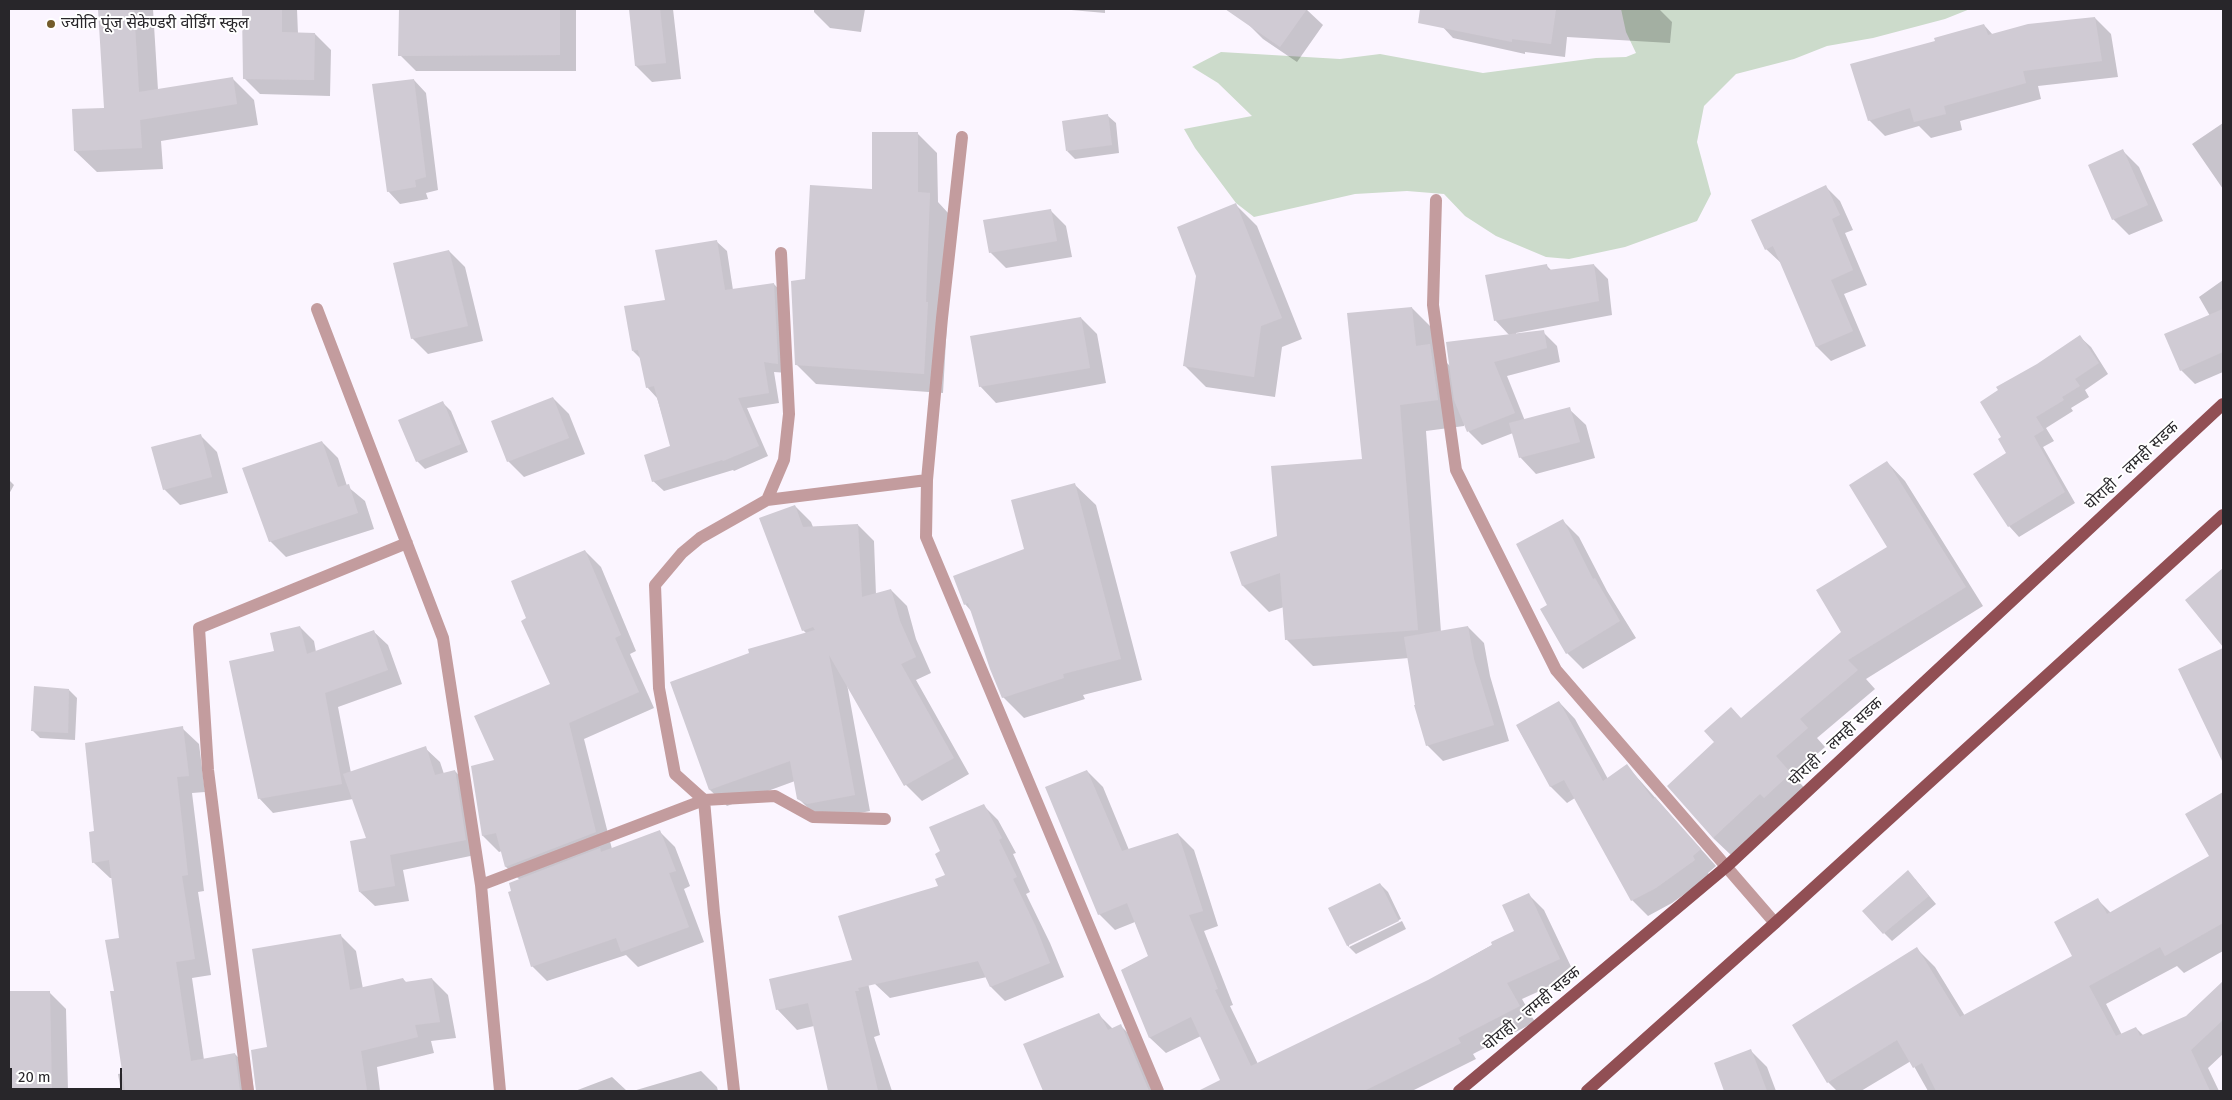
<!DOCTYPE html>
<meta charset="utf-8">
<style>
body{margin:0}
#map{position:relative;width:2232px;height:1100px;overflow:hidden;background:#fbf5ff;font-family:"Fira Sans",sans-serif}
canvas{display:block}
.frame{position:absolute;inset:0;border:10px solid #28262a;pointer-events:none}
.scale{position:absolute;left:10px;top:1068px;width:112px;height:22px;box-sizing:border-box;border:2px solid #28262a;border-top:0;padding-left:6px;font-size:15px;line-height:18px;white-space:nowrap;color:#28262a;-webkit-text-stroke:4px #fff;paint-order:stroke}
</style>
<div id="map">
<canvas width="2232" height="1100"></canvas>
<div class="frame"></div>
<div class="scale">20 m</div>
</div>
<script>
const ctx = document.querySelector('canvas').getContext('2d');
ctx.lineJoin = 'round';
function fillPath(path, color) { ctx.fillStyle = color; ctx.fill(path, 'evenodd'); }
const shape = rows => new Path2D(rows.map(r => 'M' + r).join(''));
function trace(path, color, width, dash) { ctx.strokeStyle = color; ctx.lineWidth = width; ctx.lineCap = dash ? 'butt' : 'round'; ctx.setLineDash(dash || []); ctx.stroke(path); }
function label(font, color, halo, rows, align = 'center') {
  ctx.font = font + ' "Fira Sans","Noto Sans Devanagari",sans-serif'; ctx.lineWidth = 4; ctx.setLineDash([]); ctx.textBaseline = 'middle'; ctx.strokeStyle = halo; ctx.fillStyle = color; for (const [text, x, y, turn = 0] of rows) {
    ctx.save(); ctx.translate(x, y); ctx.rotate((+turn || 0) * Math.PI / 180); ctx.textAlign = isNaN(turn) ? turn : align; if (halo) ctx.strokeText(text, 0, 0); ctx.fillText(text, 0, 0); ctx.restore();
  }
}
fillPath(shape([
 [1621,9,1970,9,1945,19,1873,38,1827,46,1794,59,1736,74,1704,106,1697,142,1711,194,1697,221,1625,247,1569,259,1546,257,1496,236,1465,216,1444,194,1407,191,1355,194,1254,217,1236,203,1195,148,1184,129,1252,116,1218,83,1192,67,1221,52,1340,59,1380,54,1483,73,1596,58,1626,57,1636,53,1626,32]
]), '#ccdbcb');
fillPath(shape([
 [99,9,153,9,158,90,232,78,254,100,258,125,161,141,163,169,97,172,75,151,105,109],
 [243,9,297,9,298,34,315,34,331,50,330,96,260,94,244,78],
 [401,9,576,9,576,71,416,71,400,55],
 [630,9,673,9,681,79,652,82,636,66],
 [814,9,865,9,861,32,830,28,814,12],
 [1060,9,1105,9,1105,13],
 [1257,9,1306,9,1323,25,1297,62,1263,39,1247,23],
 [1444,9,1659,9,1672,22,1670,43,1567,37,1565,57,1525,52,1525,54,1453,38,1440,24],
 [2095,18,2111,34,2118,77,2038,86,2041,99,1960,121,1962,130,1931,138,1919,126,1885,136,1869,120,1936,42,1984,25,1993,35],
 [414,80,426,93,438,190,426,193,428,199,400,204,388,191],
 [1108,116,1116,123,1119,153,1075,159,1067,151],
 [2223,123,2223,189,2192,144],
 [917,133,937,153,938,202,949,214,947,323,943,393,816,384,796,364,807,280],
 [2123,151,2139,167,2163,221,2129,235,2113,219],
 [1825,186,1840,201,1853,230,1845,233,1867,285,1844,294,1866,346,1831,361,1817,347,1781,263,1766,249],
 [1236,205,1257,226,1302,339,1282,347,1275,397,1206,387,1185,366],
 [1050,210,1066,226,1072,257,1006,268,990,252],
 [716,241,727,251,733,290,774,284,784,295,788,373,774,372,779,403,747,408,768,456,734,471,733,470,664,491,653,481,672,447,657,398,647,387,641,359,633,351,666,301],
 [449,251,465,267,483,341,428,354,412,338],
 [1594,265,1608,279,1612,315,1516,333,1516,335,1543,332,1557,346,1560,362,1507,376,1525,421,1569,409,1586,425,1595,458,1536,474,1520,457,1513,433,1482,445,1469,432,1464,419,1464,426,1426,431,1441,632,1468,627,1484,643,1490,676,1509,741,1443,761,1427,745,1409,658,1313,666,1286,639,1284,607,1269,612,1243,586,1231,553,1278,537,1364,461,1412,308,1438,334,1440,356,1451,367,1510,336,1495,320,1547,266,1552,271],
 [2223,280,2223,372,2195,384,2181,370,2210,316,2199,297],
 [1081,318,1097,334,1106,383,996,403,980,386],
 [2080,337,2091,347,2108,374,2085,390,2089,397,2071,408,2073,411,2046,428,2054,441,2043,447,2075,503,2019,537,2009,526,2008,453,2003,438,2037,365],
 [553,398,569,414,585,454,524,477,508,461],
 [443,403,451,411,468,452,425,469,417,461],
 [201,436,217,452,228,493,180,505,164,489],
 [322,442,338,458,347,486,365,501,374,529,286,557,270,541],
 [1887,462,1905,481,1983,606,1866,679,1875,689,1817,738,1825,747,1793,775,1808,792,1732,856,1713,838,1742,719,1842,632,1889,548],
 [9,480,14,485,9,494],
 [1074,484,1096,505,1142,680,1083,695,1085,699,1024,718,1003,697,972,612,965,604,1025,550],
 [795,506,811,522,813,527,858,525,874,541,876,595,891,590,907,606,916,639,931,673,916,680,969,774,922,801,906,785,847,684,870,811,824,820,815,815,798,798,795,781,727,806,710,790,672,682,806,633,803,630],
 [1563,521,1579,537,1607,591,1636,638,1583,669,1567,653,1549,606],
 [585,551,601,567,636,651,630,654,654,708,584,739,612,849,659,831,675,847,690,886,684,889,704,942,638,967,626,955,547,981,532,966,513,892,520,880,506,867,502,851,499,852,483,836,472,767,496,761,551,684,528,619],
 [300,627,314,641,316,652,373,631,388,645,402,684,338,707,351,773,425,748,440,762,444,774,455,771,469,786,480,854,403,870,409,901,375,906,360,892,368,839,353,799,273,813,259,798,276,652],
 [2223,649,2223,760,2180,670],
 [69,690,77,698,75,740,40,738,32,730],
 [1559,702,1575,719,1608,779,1627,766,1716,866,1708,873,1710,876,1672,903,1648,916,1632,900,1575,798,1567,803,1551,787,1517,726],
 [182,728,199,744,205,792,192,793,204,891,198,892,211,975,192,978,204,1060,235,1054,251,1071,254,1091,256,1090,269,1048,340,935,356,951,363,989,403,979,407,983,432,979,448,995,456,1038,431,1041,434,1053,377,1067,380,1091,121,1091,118,1074,124,1073,115,993,121,939,113,878,110,878,93,862,96,832],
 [1087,771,1103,787,1129,850,1178,834,1194,850,1218,926,1204,931,1233,1005,1230,1006,1258,1064,1428,981,1515,932,1528,894,1544,910,1575,975,1522,999,1535,1022,1473,1054,1476,1059,1412,1091,1227,1091,1201,1036,1166,1053,1150,1038,1122,970,1149,956,1135,922,1115,930,1099,914],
 [2223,794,2223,951,2184,973,2177,966,2106,1004,2122,1035,2136,1028,2144,1036,2186,1017,2223,983,2223,1054,2208,1068,2219,1091,2037,1091,2028,1068,1985,1091,1928,1091,1911,1061,1861,1091,1837,1091,1828,1082,1793,1025,1917,949,1935,967,1965,1016,2074,956,2098,900,2111,913,2211,856,2187,814],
 [983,805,998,820,1016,853,1013,854,1030,892,1026,894,1050,943,1064,977,1005,1001,991,987,987,977,890,998,875,984,947,875,942,852],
 [1915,879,1936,904,1892,941,1884,933],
 [1380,884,1388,892,1401,919,1349,944,1349,947,1402,921,1406,929,1356,954,1348,946,1329,909],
 [868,983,880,1035,874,1037,892,1091,829,1091,814,1026,797,1030,777,1009],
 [9,993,50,993,66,1009,68,1091,9,1091],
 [1099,1015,1113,1029,1121,1026,1136,1041,1157,1091,1044,1091,1025,1045],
 [1751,1051,1767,1067,1776,1091,1725,1091,1715,1063],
 [701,1071,717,1087,718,1091,633,1091],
 [612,1077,627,1091,575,1091]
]), '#0003');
fillPath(shape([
 [98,9,134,9,139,92,233,77,237,104,140,120,142,148,74,151,72,109,104,108],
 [242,9,282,9,282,32,315,33,314,80,243,79],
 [399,9,560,9,560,55,398,56],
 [629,9,660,9,666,63,635,66],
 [1225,9,1307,9,1280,47],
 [1420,9,1556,9,1551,44,1512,39,1512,42,1418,23],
 [2095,17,2102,61,2023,71,2026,83,1944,106,1946,114,1914,122,1910,108,1868,121,1850,64,1935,41,1934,38,1984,24,1988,35,2028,24],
 [414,79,426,177,415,180,416,187,387,192,372,84],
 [1108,114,1112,145,1066,151,1062,121],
 [872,132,918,132,918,192,930,193,927,271,926,302,928,302,924,374,795,365,791,281,805,279,810,185,872,189],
 [2123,149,2148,205,2112,220,2088,165],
 [1826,185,1840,215,1832,219,1853,270,1831,280,1853,331,1816,347,1773,246,1765,250,1751,220],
 [1236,203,1282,318,1261,326,1254,377,1183,366,1196,276,1177,227],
 [1051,209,1057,241,989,253,983,220],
 [717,240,725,290,774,283,778,364,764,362,769,393,738,398,759,446,723,461,722,460,652,482,644,455,670,446,654,386,646,388,638,350,632,351,624,306,665,300,655,250],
 [449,250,468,326,411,339,393,263],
 [1547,264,1548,270,1594,264,1599,301,1494,321,1485,275],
 [1412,307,1416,346,1430,344,1438,400,1400,405,1418,630,1285,640,1280,573,1242,586,1230,552,1277,536,1271,466,1362,459,1347,313],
 [2223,309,2223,352,2180,371,2164,334],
 [1081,317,1090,368,979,387,970,336],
 [1544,330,1547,348,1494,362,1515,413,1467,432,1454,400,1446,342],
 [2080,335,2099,363,2075,379,2080,386,2062,397,2064,400,2036,417,2044,430,2034,436,2065,492,2008,527,1973,474,2006,453,1998,439,2001,437,1980,402,1998,390,1996,387,2037,364],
 [553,397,569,438,507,462,491,421],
 [443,401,461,444,416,462,398,420],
 [1570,407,1580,442,1519,458,1509,423],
 [201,434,212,477,163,490,151,447],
 [322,441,338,487,349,484,358,513,269,542,242,468],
 [1887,461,1966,587,1848,660,1858,670,1800,719,1808,728,1776,756,1791,773,1764,798,1760,794,1713,838,1667,786,1714,742,1704,731,1731,707,1741,718,1841,632,1816,590,1887,547,1849,485],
 [1075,483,1121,659,1063,674,1064,678,1002,698,990,669,968,603,964,605,953,576,1024,549,1011,500],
 [795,505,803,527,858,524,862,597,891,589,900,621,916,657,901,664,954,758,904,786,829,655,855,795,807,804,797,799,790,761,709,790,670,682,749,653,748,649,815,630,813,627,802,631,759,518],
 [1563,519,1593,579,1595,578,1620,621,1566,654,1540,609,1547,605,1516,544],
 [585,550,621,635,615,638,639,692,569,723,596,832,505,867,496,833,482,836,471,766,494,760,474,716,550,684,521,621,526,618,511,581],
 [2223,568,2223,647,2185,600],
 [300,626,307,654,374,630,388,670,325,693,342,784,258,799,229,661,274,651,270,633],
 [1468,626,1474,659,1494,725,1426,746,1414,705,1415,705,1404,637],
 [2223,648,2223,763,2178,669],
 [34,686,69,689,68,733,31,731],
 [1559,701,1603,781,1627,764,1653,799,1655,797,1701,849,1693,856,1695,860,1656,888,1631,901,1564,780,1550,787,1516,725],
 [183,726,189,776,177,777,188,875,182,876,195,959,176,962,191,1061,235,1053,240,1091,125,1091,110,991,114,991,105,940,119,938,109,860,92,863,89,832,94,831,85,743],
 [426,746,435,775,455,770,466,840,390,855,395,886,359,892,350,841,366,838,343,774],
 [1087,770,1122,851,1178,833,1203,911,1189,915,1218,989,1215,990,1251,1066,1428,980,1492,945,1491,942,1514,931,1502,905,1529,893,1560,959,1507,983,1520,1006,1458,1038,1461,1043,1364,1091,1198,1091,1220,1080,1191,1017,1149,1038,1121,970,1148,956,1127,903,1098,915,1045,787],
 [2223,792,2223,923,2165,956,2160,947,2089,986,2116,1036,2136,1027,2140,1036,2186,1016,2223,981,2223,1020,2191,1050,2210,1091,1936,1091,1922,1063,1913,1068,1897,1040,1827,1083,1792,1025,1917,947,1960,1017,2072,956,2054,922,2098,898,2107,914,2209,856,2185,814],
 [984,804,1002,838,999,840,1017,877,1013,879,1036,927,1050,963,990,987,978,961,858,988,859,991,855,991,878,1091,828,1091,808,1003,776,1010,769,979,852,960,838,916,938,886,935,879,945,875,935,854,940,851,929,827],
 [660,830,676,871,669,873,689,927,621,952,616,938,531,967,508,892,511,891,509,883,600,848,601,852],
 [1908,870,1929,896,1883,934,1862,911],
 [1380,883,1399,921,1347,946,1328,908],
 [341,934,350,990,403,978,405,982,432,978,440,1022,415,1025,418,1037,361,1051,367,1091,256,1091,251,1050,267,1047,252,949],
 [9,991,50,991,52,1091,9,1091],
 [1099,1013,1108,1030,1121,1024,1149,1091,1043,1091,1023,1044],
 [1751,1049,1767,1091,1724,1091,1714,1063]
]), '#d0cbd4');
trace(shape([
 [962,137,942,318,927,480,926,537,1158,1091],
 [1436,200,1433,305,1456,470,1556,670,1775,923],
 [317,309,443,638,481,885,500,1091],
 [767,500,927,480],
 [481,885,704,800,775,796,813,817,885,819],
 [248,1091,208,770,199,628,407,543],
 [734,1091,714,913,704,800,675,774,659,688,655,585,682,553,700,538,767,500,784,460,789,414,781,253]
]), '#c39c9e', 12);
trace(shape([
 [1459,1091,1726,867,2223,404],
 [1587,1091,1775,923,2223,515]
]), '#914f54', 12);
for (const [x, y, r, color] of [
 [51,24,5,"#735b2b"]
]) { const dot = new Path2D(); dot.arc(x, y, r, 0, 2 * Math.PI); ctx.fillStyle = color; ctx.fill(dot); trace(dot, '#fff', 2); }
label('16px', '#28262a', '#fff', [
 ["ज्योति पूंज सेकेण्डरी वोर्डिंग स्कूल",61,24]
], 'left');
label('16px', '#28262a', '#fff', [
 ["घोराही - लमही सडक",2132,466,-43],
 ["घोराही - लमही सडक",1836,742,-43],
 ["घोराही - लमही सडक",1532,1009,-40]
]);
</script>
